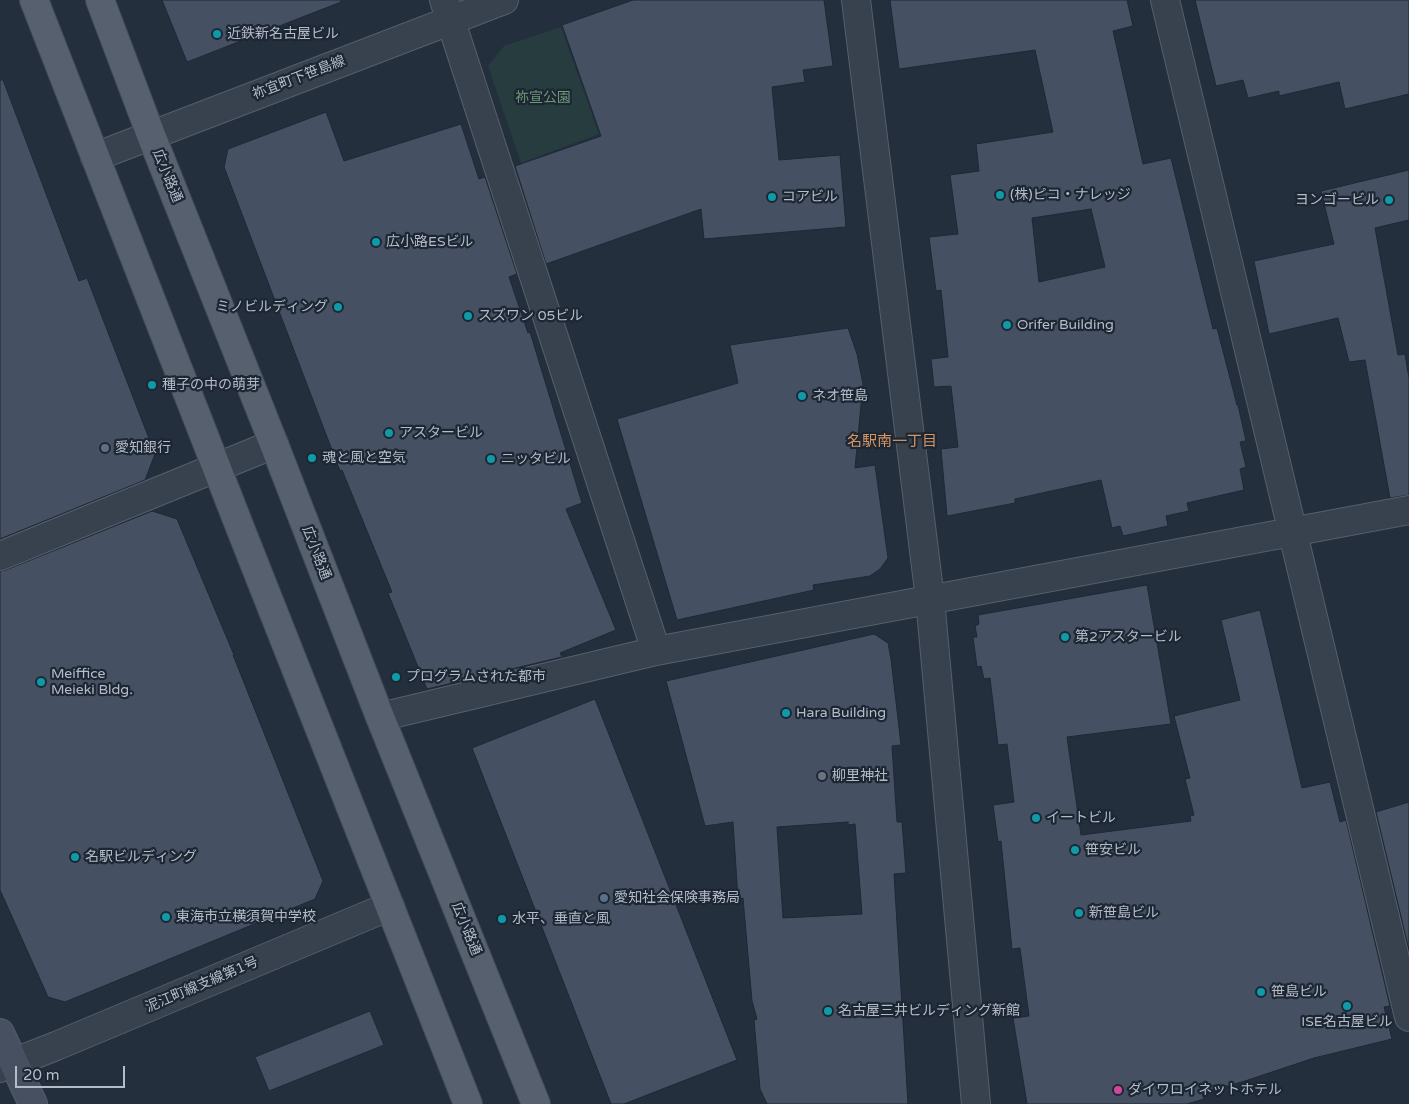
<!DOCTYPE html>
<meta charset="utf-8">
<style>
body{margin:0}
#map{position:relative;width:1409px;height:1104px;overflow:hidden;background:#242f3e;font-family:"Varela Round",sans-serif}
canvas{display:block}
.scale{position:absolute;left:15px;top:1066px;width:110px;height:22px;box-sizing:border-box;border:2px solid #b4bcc9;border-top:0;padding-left:6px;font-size:15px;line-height:18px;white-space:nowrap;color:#b4bcc9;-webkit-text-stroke:4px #1d2633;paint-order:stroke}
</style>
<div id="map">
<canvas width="1409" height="1104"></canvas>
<div class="scale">20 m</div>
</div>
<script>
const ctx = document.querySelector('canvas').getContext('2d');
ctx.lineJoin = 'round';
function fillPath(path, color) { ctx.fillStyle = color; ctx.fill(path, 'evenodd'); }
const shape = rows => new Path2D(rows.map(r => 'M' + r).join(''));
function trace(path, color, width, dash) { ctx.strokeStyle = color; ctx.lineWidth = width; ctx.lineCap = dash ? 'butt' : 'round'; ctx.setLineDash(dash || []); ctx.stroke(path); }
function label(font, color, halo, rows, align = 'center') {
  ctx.font = font + ' "Varela Round","Noto Sans JP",sans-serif'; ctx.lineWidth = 4.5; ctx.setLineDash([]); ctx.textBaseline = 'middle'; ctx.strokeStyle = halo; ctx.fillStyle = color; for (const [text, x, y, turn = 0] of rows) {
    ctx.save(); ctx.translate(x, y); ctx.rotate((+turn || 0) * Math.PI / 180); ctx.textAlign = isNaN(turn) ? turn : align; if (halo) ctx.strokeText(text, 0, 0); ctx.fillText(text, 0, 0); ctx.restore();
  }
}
fillPath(shape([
 [561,27,599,134,521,163,488,66,504,46]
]), '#263c3f');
const building = shape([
 [162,0,341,0,341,2,187,62,162,0],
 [633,0,824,0,833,66,803,70,805,82,772,87,779,160,840,155,846,227,704,239,701,209,546,264,515,166,601,136,562,25,633,0],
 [890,0,1127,0,1133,26,1113,31,1143,164,1171,158,1213,329,1217,328,1237,405,1238,405,1246,441,1240,442,1246,467,1240,469,1244,490,1187,503,1189,511,1166,516,1168,526,1123,536,1120,526,1112,528,1101,480,1015,499,1015,503,947,516,941,449,958,447,951,386,934,387,931,359,948,357,941,290,936,291,929,237,958,234,950,175,979,171,976,144,1053,132,1035,50,899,69,890,0],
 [1091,209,1105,267,1039,282,1032,218,1091,209],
 [1195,0,1409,0,1409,94,1345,109,1339,82,1279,96,1279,91,1248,98,1243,80,1216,86,1195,0],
 [0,80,3,80,79,281,87,278,155,454,145,480,0,539,0,80],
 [326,112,344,161,461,124,479,179,485,177,517,274,509,277,528,333,530,332,582,503,566,509,616,630,560,653,562,657,427,689,388,593,392,592,342,470,340,471,224,167,228,149,326,112],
 [1409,170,1409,220,1375,228,1398,355,1405,354,1409,378,1409,495,1390,498,1365,360,1349,362,1338,318,1269,334,1254,261,1334,244,1321,191,1409,170],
 [848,328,857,354,863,384,855,468,875,465,888,558,880,569,870,576,813,585,814,590,677,620,617,419,738,383,730,345,848,328],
 [152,511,177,519,234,655,233,655,323,881,315,899,65,1002,48,997,0,890,0,571,6,570,152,511],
 [1147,585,1171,724,1067,737,1081,835,1191,821,1190,816,1194,815,1185,779,1190,778,1174,716,1240,700,1221,620,1260,610,1302,788,1330,782,1340,822,1346,820,1390,1006,1384,1007,1392,1039,1314,1058,1245,1081,1202,1093,1204,1099,1187,1104,1027,1104,1013,1018,1029,1016,1020,948,1012,949,1001,841,998,842,993,805,1014,802,1007,744,998,745,990,678,984,679,981,666,977,667,973,637,977,637,975,626,979,624,978,615,1147,585],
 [874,634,888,643,891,659,901,745,892,746,897,822,902,822,906,873,894,874,908,1104,767,1104,760,1089,754,1020,757,1019,752,1001,743,898,738,899,733,822,705,826,666,681,874,634],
 [848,822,848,825,855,824,862,914,783,918,777,827,848,822],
 [595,699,737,1060,624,1104,611,1104,472,748,595,699],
 [1409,802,1409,950,1376,812,1409,802],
 [370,1011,384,1045,269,1091,255,1057,370,1011]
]);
fillPath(building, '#455162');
trace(building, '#1f2835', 1);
const street = shape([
 [444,0,656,651],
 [856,0,930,599,976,1104],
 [1165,0,1409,1017],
 [95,157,504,0],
 [0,556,274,444],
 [380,717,656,651,1409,510],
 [0,1068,56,1046,390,906]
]);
const secondary = shape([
 [0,1033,33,1104]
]);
const primary = shape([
 [34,0,241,530,468,1104],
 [100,0,151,135,274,444,380,717,536,1104]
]);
trace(street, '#565f6c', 30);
trace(secondary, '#565f6c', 30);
trace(primary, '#414a57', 30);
trace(street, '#38414e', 28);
trace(secondary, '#465061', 28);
trace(primary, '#56606e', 28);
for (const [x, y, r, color] of [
 [217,34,5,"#0f9aa8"],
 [1000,195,5,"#0f9aa8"],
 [772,197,5,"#0f9aa8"],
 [1389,200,5,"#0f9aa8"],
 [376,242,5,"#0f9aa8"],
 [338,307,5,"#0f9aa8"],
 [468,316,5,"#0f9aa8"],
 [1007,325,5,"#0f9aa8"],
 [152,385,5,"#0f9aa8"],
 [802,396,5,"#0f9aa8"],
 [389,433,5,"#0f9aa8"],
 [105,448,5,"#5c6f8a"],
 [312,458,5,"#0f9aa8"],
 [491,459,5,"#0f9aa8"],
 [1065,637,5,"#0f9aa8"],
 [396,677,5,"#0f9aa8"],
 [41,682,5,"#0f9aa8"],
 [786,713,5,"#0f9aa8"],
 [822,776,5,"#6b7280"],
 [1036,818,5,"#0f9aa8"],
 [1075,850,5,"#0f9aa8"],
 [75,857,5,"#0f9aa8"],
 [604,898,5,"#5c6f8a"],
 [1079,913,5,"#0f9aa8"],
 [166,917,5,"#0f9aa8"],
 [502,919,5,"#0f9aa8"],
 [1261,992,5,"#0f9aa8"],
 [1347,1006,5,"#0f9aa8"],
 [828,1011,5,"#0f9aa8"],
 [1118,1090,5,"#d1479c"]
]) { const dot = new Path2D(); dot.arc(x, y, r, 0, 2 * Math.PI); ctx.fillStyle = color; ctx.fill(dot); trace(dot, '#1d2633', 2); }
label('14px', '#b4bcc9', '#1d2633', [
 ["近鉄新名古屋ビル",227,34],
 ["(株)ピコ・ナレッジ",1010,195],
 ["コアビル",782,197],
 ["ヨンゴービル",1379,200,"right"],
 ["広小路ESビル",386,242],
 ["ミノビルディング",328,307,"right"],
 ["スズワン 05ビル",478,316],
 ["Orifer Building",1017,325],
 ["種子の中の萌芽",162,385],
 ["ネオ笹島",812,396],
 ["アスタービル",399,433],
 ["愛知銀行",115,448],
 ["魂と風と空気",322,458],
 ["ニッタビル",501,459],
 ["第2アスタービル",1075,637],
 ["Meiffice",51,674],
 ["Meieki Bldg.",51,690],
 ["プログラムされた都市",406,677],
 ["Hara Building",796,713],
 ["柳里神社",832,776],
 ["イートビル",1046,818],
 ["笹安ビル",1085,850],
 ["名駅ビルディング",85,857],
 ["愛知社会保険事務局",614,898],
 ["新笹島ビル",1089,913],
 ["東海市立横須賀中学校",176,917],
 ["水平、垂直と風",512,919],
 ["笹島ビル",1271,992],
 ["名古屋三井ビルディング新館",838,1011],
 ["ISE名古屋ビル",1347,1022,"center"],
 ["ダイワロイネットホテル",1128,1090]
], 'left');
label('14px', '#b4bcc9', '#1d2633', [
 ["祢宜町下笹島線",299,78,-21],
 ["広小路通",167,176,68],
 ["広小路通",316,553,69],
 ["広小路通",466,929,68],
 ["泥江町線支線第1号",202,985,-23]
]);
label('14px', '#6b9a76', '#1d2633', [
 ["祢宣公園",543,98]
]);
label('15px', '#d59563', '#1d2633', [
 ["名駅南一丁目",892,442]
]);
</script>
